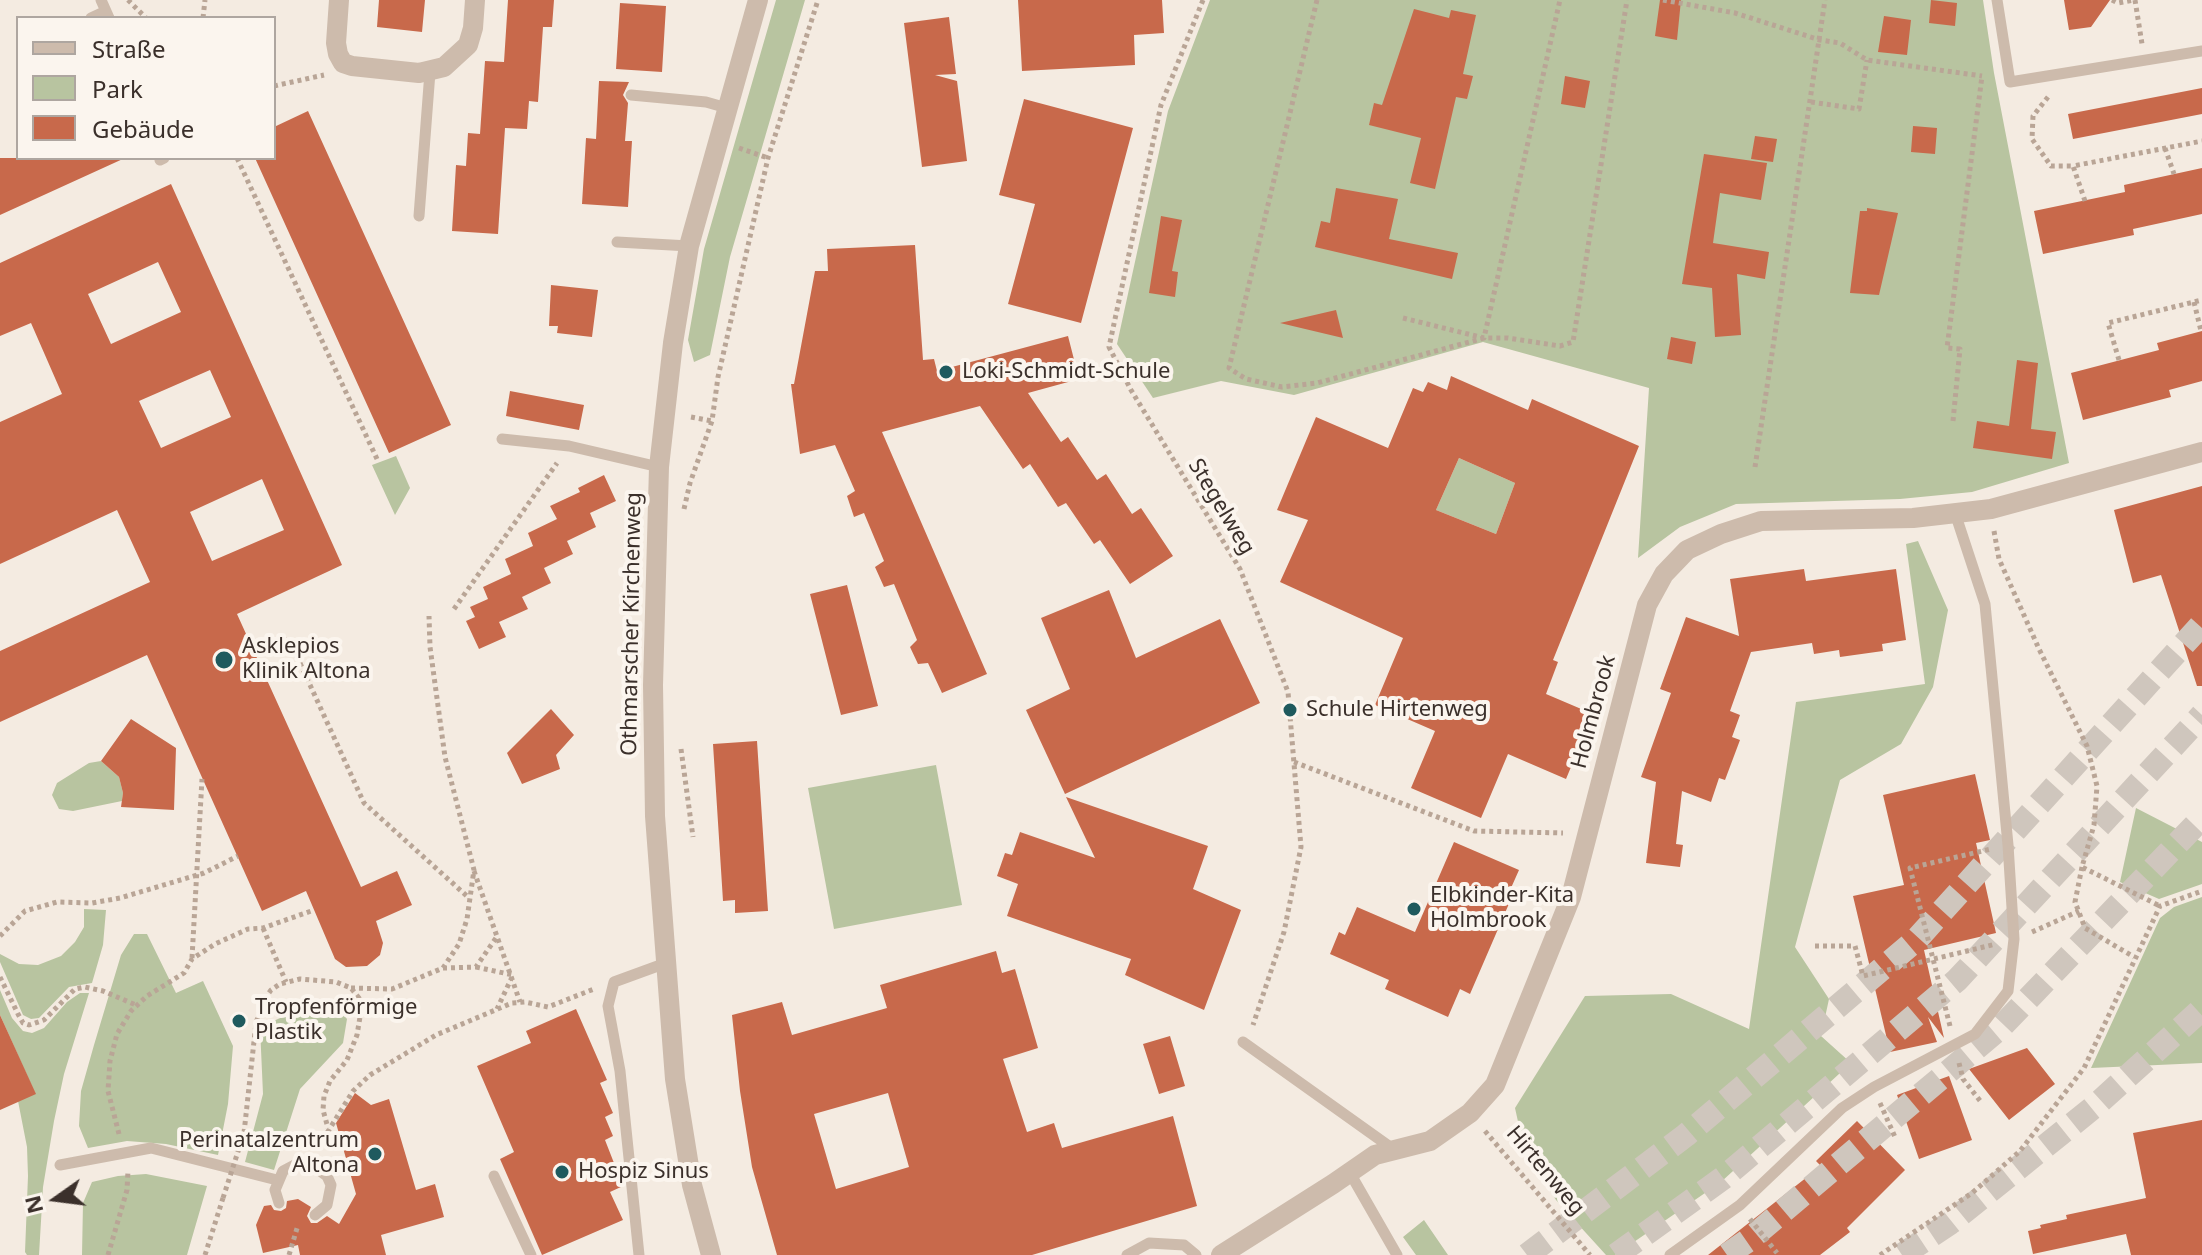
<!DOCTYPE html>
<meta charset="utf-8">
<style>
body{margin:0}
#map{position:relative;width:2202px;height:1255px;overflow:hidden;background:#f4ebe1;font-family:"Noto Sans",sans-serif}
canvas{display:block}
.legend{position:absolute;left:16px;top:16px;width:260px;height:144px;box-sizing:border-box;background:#fbf5ee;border:2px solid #aea6a0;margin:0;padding:10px 14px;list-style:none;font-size:24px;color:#3b302b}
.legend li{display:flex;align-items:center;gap:16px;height:40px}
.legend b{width:40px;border:2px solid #aea6a0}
.north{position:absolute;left:16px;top:1159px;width:80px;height:80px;-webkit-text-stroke:6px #fbf5ee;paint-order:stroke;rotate:256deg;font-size:22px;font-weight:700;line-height:32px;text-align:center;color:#3b302b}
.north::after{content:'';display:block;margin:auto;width:28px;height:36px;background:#3b302b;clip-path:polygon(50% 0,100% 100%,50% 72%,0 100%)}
</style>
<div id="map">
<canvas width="2202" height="1255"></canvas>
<ul class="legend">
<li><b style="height:10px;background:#cdbbac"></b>Straße</li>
<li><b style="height:22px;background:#b8c4a0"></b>Park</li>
<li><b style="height:22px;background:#c8694b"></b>Gebäude</li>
</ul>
<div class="north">N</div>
</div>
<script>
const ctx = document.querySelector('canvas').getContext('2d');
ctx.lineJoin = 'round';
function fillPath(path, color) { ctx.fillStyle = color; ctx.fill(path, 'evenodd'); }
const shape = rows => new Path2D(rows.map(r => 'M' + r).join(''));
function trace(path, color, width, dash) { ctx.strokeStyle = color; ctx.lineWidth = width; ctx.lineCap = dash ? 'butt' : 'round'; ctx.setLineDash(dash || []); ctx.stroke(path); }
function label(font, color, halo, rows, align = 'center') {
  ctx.font = font + ' "Noto Sans",sans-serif'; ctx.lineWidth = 8; ctx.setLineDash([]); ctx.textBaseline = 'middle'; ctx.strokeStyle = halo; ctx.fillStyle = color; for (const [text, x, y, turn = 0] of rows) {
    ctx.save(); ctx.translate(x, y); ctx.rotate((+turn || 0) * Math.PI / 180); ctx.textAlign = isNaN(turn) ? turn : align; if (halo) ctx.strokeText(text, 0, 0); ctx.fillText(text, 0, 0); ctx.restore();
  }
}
fillPath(shape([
 [776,0,805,0,730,257,710,355,694,362,688,340,704,249],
 [1210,0,1983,0,1994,73,2069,463,1972,492,1900,499,1736,504,1680,527,1638,558,1649,388,1483,342,1294,395,1221,381,1153,398,1117,344,1168,111],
 [396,456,410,488,395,515,372,465],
 [1459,458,1515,483,1496,534,1436,510],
 [1918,541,1948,610,1933,687,1901,744,1840,780,1795,947,1829,999,1821,1036,1851,1063,1721,1182,1615,1255,1606,1255,1556,1200,1525,1153,1515,1108,1585,996,1671,994,1749,1029,1796,702,1925,684,1906,544],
 [101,761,119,777,123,793,122,801,73,811,59,809,52,795,57,783,89,763],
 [936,765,962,905,834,929,808,788],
 [2136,808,2202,842,2202,884,2159,899,2120,882],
 [2202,897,2202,1063,2091,1068,2160,918,2174,907],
 [84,909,106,910,103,945,92,983,69,987,39,1018,31,1019,23,1015,0,962,0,954,19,964,38,965,61,956,75,942,84,927],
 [134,934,147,934,176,993,203,981,233,1046,228,1104,218,1155,166,1144,127,1141,88,1148,79,1126,81,1091,94,1045,121,955],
 [0,990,12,1018,23,1031,32,1033,44,1028,67,1002,80,993,89,993,64,1074,54,1121,43,1187,39,1255,27,1255,25,1252,28,1176,27,1147,18,1101,35,1093,0,1015],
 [307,1006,338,1008,347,1019,343,1043,300,1089,274,1170,245,1162,263,1094,260,1027],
 [146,1174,207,1186,187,1255,82,1255,83,1203,92,1182,118,1176],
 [1424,1220,1448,1255,1416,1255,1403,1237]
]), '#b8c4a0');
fillPath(shape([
 [379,0,425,0,422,32,377,27],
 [508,0,554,0,552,27,543,27,538,102,529,101,527,129,505,128,498,234,452,231,456,165,466,166,468,133,480,134,485,61,504,62],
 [1018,0,1162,0,1164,33,1134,35,1135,65,1022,71],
 [1660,0,1681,0,1677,40,1655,36],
 [1931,0,1957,3,1955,26,1929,23],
 [2064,0,2110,0,2091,27,2069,30],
 [620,3,666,6,662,72,616,69],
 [1414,9,1449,18,1451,10,1476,15,1463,74,1473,76,1467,99,1456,97,1435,189,1410,183,1421,138,1369,125,1374,103,1382,105],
 [1884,16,1911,20,1907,55,1878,52],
 [949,17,956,74,935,75,957,81,967,161,922,167,904,23],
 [1565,76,1590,81,1585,108,1561,104],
 [599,81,629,82,623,95,628,103,625,141,632,141,628,207,582,204,586,138,596,139],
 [2202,88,2202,114,2073,139,2068,114],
 [1024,99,1133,128,1081,323,1008,304,1035,204,999,195],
 [308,111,451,425,389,453,255,158,274,158,274,127],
 [1913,126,1937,128,1935,154,1911,152],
 [1755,136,1777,139,1773,162,1751,159],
 [1704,154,1767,163,1761,200,1720,193,1713,243,1769,252,1765,279,1737,274,1741,335,1715,337,1712,288,1682,284],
 [0,158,125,158,0,215],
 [2202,168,2202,214,2133,229,2134,235,2043,254,2034,211,2125,192,2124,185],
 [171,184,342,565,237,614,361,887,397,871,412,905,376,921,383,943,380,955,367,966,346,967,335,959,306,891,262,911,147,655,0,722,0,651,150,582,117,510,0,564,0,422,62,394,31,323,0,336,0,263],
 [158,262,181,312,111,344,88,294],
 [210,370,231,417,161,448,139,401],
 [262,479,284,530,212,561,190,512],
 [1336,188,1398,199,1389,239,1458,253,1452,279,1315,247,1321,221,1330,223],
 [1867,208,1898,213,1879,295,1850,293,1860,211,1867,211],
 [1161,216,1182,220,1172,271,1178,272,1175,297,1149,293],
 [915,245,923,360,934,359,937,371,1068,336,1079,379,1028,393,1061,442,1068,437,1097,480,1106,474,1132,514,1141,508,1173,556,1130,584,1100,540,1094,544,1066,503,1058,507,1030,464,1023,469,980,406,882,432,987,674,942,693,928,663,918,664,910,647,917,640,894,584,884,587,875,567,884,561,864,513,854,517,847,496,855,491,835,445,800,454,791,384,794,384,815,271,828,271,827,249],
 [551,285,598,290,592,337,557,333,558,326,549,326],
 [1336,310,1343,338,1280,323],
 [2202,331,2202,381,2169,390,2171,397,2083,420,2071,373,2159,350,2157,343],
 [1671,337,1696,342,1692,364,1667,359],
 [2017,360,2038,363,2031,429,2056,432,2052,459,1973,448,1977,421,2009,426],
 [1451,376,1528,410,1532,399,1639,446,1553,660,1558,662,1546,694,1593,714,1566,779,1508,754,1481,818,1411,788,1435,731,1375,705,1403,638,1280,582,1308,520,1277,510,1316,417,1388,448,1413,388,1423,392,1428,382,1447,390],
 [1459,458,1515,483,1496,534,1436,510],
 [510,391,584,405,579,430,506,416],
 [604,475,616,501,590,513,596,527,567,541,573,554,544,568,551,583,522,597,528,609,499,622,506,637,479,649,466,621,475,617,470,607,488,599,483,587,511,574,505,559,533,546,528,533,557,519,550,506,580,492,578,488],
 [2202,486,2202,686,2197,686,2161,575,2133,583,2114,510],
 [1804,569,1806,581,1896,569,1906,640,1882,644,1883,651,1840,657,1839,650,1814,654,1812,643,1751,652,1730,711,1740,715,1732,737,1740,740,1725,780,1719,778,1711,802,1682,791,1676,844,1683,845,1680,867,1646,863,1656,782,1641,777,1671,693,1660,689,1686,617,1739,636,1730,579],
 [847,585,878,706,841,715,810,594],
 [1109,590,1136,658,1220,619,1260,703,1065,794,1026,710,1070,689,1041,618],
 [551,709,574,735,556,755,560,769,522,784,507,753],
 [131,719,176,748,174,810,121,807,123,793,119,777,101,761],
 [757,741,768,911,735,913,735,900,723,901,713,744],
 [1975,774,1990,840,1976,843,1996,933,1924,950,1944,1038,1928,1017,1937,1042,1890,1052,1853,896,1904,885,1883,795],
 [1066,797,1208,846,1193,889,1241,910,1204,1010,1125,975,1131,959,1007,916,1018,884,997,876,1005,853,1012,855,1020,832,1095,858],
 [1454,842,1519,870,1507,897,1511,899,1470,994,1460,989,1448,1017,1385,989,1389,980,1330,954,1339,932,1345,935,1357,907,1415,932],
 [996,951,1002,973,1015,969,1038,1048,1003,1059,1027,1132,1054,1123,1062,1148,1173,1116,1197,1206,1032,1255,777,1255,752,1167,740,1091,732,1015,782,1002,792,1035,887,1008,880,985],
 [888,1093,909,1167,836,1189,814,1114],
 [576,1009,607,1080,600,1083,613,1113,605,1117,613,1136,605,1140,623,1186,610,1192,623,1220,542,1255,500,1159,514,1152,477,1066,531,1043,526,1031],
 [0,1015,36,1094,0,1110],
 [1170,1036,1185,1086,1159,1094,1143,1044],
 [2027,1048,2055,1084,2009,1120,1969,1069],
 [1949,1076,1972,1140,1919,1159,1897,1095],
 [355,1093,371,1105,389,1099,416,1190,435,1184,444,1217,381,1235,386,1255,300,1255,298,1245,263,1253,256,1225,264,1206,271,1205,274,1210,281,1211,286,1208,287,1201,298,1199,311,1207,307,1216,311,1223,317,1223,327,1216,339,1224,356,1194,336,1123],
 [2202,1120,2202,1255,2131,1255,2126,1234,2033,1254,2028,1231,2041,1228,2040,1225,2067,1219,2066,1215,2146,1198,2133,1133],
 [1857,1121,1905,1170,1847,1228,1850,1232,1820,1255,1708,1255,1821,1166,1816,1161]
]), '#c8694b');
trace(shape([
 [1527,1255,1686,1135,1916,940,2202,624],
 [1616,1255,1723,1178,1957,980,2202,715],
 [1727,1255,1750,1239,2000,1028,2202,818],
 [1902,1255,1950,1223,2095,1106,2202,1009]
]), '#cfc6bd', 24, [24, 12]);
trace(shape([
 [128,0,146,18],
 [1203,0,1161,105,1109,347,1131,390,1240,569,1288,692,1301,847,1284,932,1253,1025],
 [1317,0,1229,368,1246,379,1282,387,1317,383,1484,338,1508,338,1560,346,1573,342,1627,0],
 [1663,0,1735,13,1820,40,1840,43,1867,60,1982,76],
 [2112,0,2118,3,2134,0],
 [2135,0,2142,44],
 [203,18,205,0],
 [274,86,324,75],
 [2048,97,2033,116,2032,139,2051,166,2073,166],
 [1811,102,1859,109,1867,60],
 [739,148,768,158],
 [2165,148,2174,174],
 [237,158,377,459],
 [2085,201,2073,166,2202,141],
 [2194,302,2201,331],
 [1403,318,1484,338,1560,0],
 [2119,360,2108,323,2202,300],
 [691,417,712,421],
 [1953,421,1960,349,1947,348,1982,76],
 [1755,467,1825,0],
 [684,509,690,483,712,421,718,377,768,158,818,0],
 [1994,531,1999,559,2039,649,2087,746,2097,786,2094,825,2082,867,2160,906],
 [454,609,557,463],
 [255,655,289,639,364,803,469,898],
 [681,749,693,837],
 [1294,762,1474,831,1563,833],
 [2082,867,2075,902,2085,928,2134,957],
 [474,871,520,1002],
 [263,928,286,982],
 [2032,932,2079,911],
 [0,936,25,911,57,902,92,903,120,898,204,873,238,856],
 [1815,946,1855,946,1863,976,1996,944],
 [192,958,202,779],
 [476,967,513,975,497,1009],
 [443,968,476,967,498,935],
 [0,977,18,1014,23,1023,29,1025,44,1020,75,989,85,987,103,991,136,1005],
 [351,988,392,989,443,968,459,944,467,919,474,870,445,757,430,647,429,616],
 [1950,1026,1910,868,1991,849],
 [1959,1063,1963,1079,1981,1102],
 [1880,1103,1895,1137],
 [1485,1131,1590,1255],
 [244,1133,256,1023,263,1001,271,990,280,984,300,979,336,982,351,988,359,998,361,1011,357,1035,347,1060,330,1081,324,1096,323,1110,328,1128],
 [119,1134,108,1091,110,1061,117,1034,131,1011,147,996,184,973,192,959,215,944,248,929,263,928,314,910],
 [319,1146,353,1091,370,1075,436,1035,512,1003,525,1002,548,1007,594,989],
 [1750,1219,1777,1253],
 [108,1255,127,1190,128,1171],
 [205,1255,223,1198],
 [289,1255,298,1225],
 [1880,1255,1972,1193,2020,1151,2084,1068,2160,906,2202,891]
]), '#b9a596', 5, [4, 4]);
trace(shape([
 [101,0,109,18],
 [1997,0,2010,82,2202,51],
 [91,18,106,11],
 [631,95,706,102,727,108],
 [160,160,164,158],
 [419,216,430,72],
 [617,242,689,246],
 [502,439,569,446,659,467],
 [1243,1042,1393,1149],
 [60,1165,151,1148,277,1180],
 [1350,1173,1397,1255],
 [494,1176,531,1255],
 [279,1203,275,1190,283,1171,300,1162,311,1164,327,1176,331,1185,327,1205,315,1215],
 [639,1255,620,1071,608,1006,614,982,666,963],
 [1127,1255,1149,1243,1184,1245,1196,1255],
 [1670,1255,1740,1205,1842,1108,1874,1087,1975,1034,2008,991,2014,939,2008,845,1985,604,1955,513]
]), '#cdbbac', 11);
trace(shape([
 [339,0,336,43,338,54,343,63,352,66,419,73,444,67,468,45,473,28,475,0],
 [711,1255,692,1185,675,1079,655,816,653,685,659,467,673,343,689,246,758,0],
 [1221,1255,1333,1184,1375,1155,1430,1141,1470,1113,1495,1085,1571,897,1647,605,1664,574,1687,550,1721,534,1761,521,1913,518,1991,509,2202,452]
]), '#cdbbac', 20);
trace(shape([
 [223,1198,244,1133]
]), '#b9a596', 5, [4, 4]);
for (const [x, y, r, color] of [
 [946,372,8,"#1f5a5e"],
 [224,660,10,"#1f5a5e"],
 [1290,710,8,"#1f5a5e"],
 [1414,909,8,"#1f5a5e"],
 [239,1021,8,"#1f5a5e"],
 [375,1154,8,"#1f5a5e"],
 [562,1172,8,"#1f5a5e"]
]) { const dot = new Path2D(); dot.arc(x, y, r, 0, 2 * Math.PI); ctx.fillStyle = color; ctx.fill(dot); trace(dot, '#fbf5ee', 3); }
label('22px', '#3b302b', '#fbf5ee', [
 ["Loki-Schmidt-Schule",962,372],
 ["Asklepios",242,647],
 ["Klinik Altona",242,672],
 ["Schule Hirtenweg",1306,710],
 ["Elbkinder-Kita",1430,896],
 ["Holmbrook",1430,921],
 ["Tropfenförmige",255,1008],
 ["Plastik",255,1033],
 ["Perinatalzentrum",359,1141,"right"],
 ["Altona",359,1166,"right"],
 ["Hospiz Sinus",578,1172]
], 'left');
label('22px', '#3b302b', '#fbf5ee', [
 ["Stegelweg",1221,507,59],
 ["Othmarscher Kirchenweg",632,624,-89],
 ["Holmbrook",1594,712,-75],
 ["Hirtenweg",1545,1171,50]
]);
</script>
